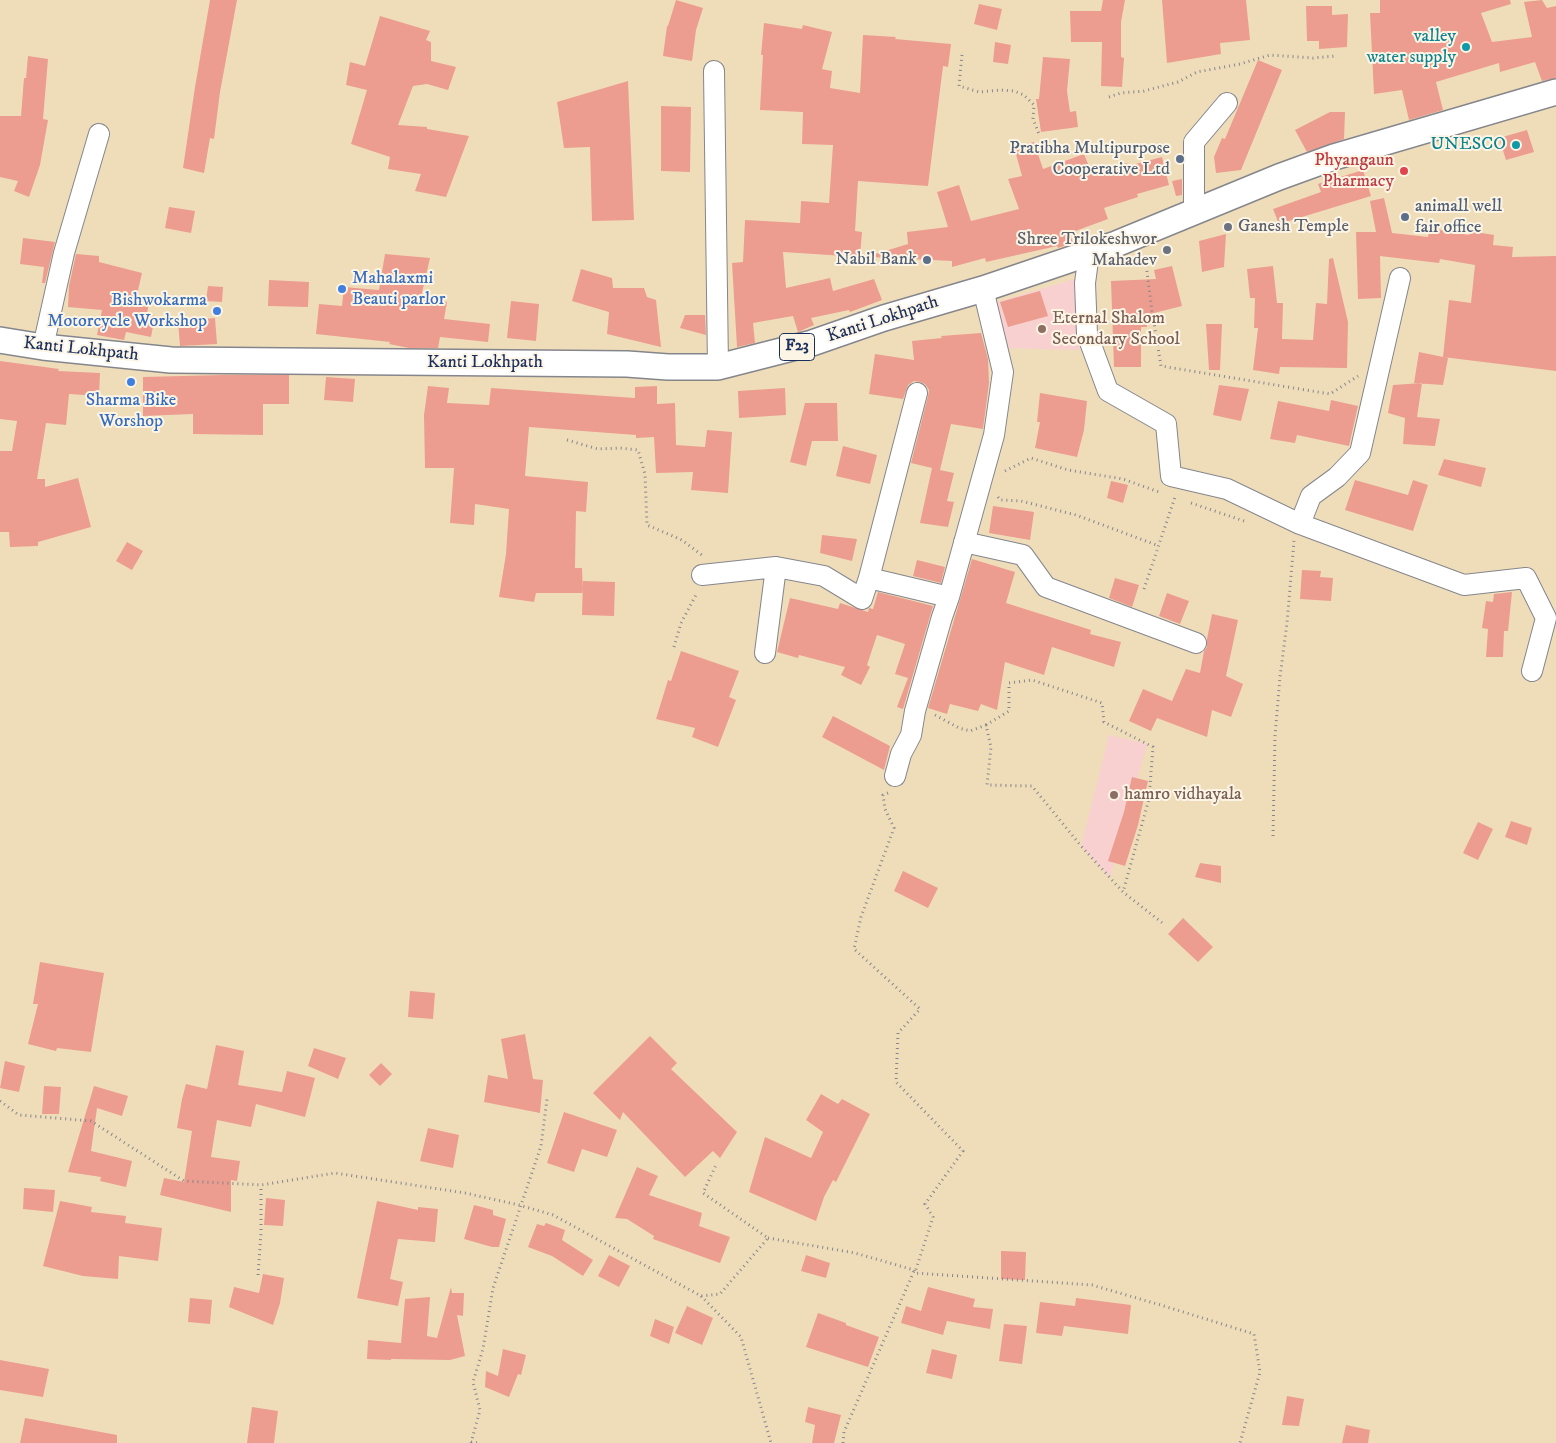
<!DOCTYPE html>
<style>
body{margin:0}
canvas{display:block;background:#efddba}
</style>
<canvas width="1556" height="1443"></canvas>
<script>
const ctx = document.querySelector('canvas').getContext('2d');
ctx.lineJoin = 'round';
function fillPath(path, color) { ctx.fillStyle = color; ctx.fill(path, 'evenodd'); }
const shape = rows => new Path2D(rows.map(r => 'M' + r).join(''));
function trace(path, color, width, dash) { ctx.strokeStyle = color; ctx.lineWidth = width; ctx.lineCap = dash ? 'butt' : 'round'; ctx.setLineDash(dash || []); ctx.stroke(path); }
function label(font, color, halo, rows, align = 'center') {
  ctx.font = font + ' "IM FELL DW Pica",serif'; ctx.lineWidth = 4; ctx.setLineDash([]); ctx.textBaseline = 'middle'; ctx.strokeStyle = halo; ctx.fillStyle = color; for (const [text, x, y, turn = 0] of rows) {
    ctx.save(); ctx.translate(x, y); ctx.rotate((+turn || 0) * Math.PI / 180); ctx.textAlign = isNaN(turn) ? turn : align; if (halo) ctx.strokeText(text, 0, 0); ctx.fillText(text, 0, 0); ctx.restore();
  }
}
fillPath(shape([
 [1075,279,1084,311,1079,350,1006,348,997,302],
 [1109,735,1147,744,1110,878,1081,846]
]), '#f7d0cf');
fillPath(shape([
 [210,0,237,0,220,92,214,139,210,138,204,173,183,168,195,87],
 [676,0,703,8,696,30,692,61,663,56,667,26,668,26],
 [1103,0,1125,0,1121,22,1121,57,1124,58,1122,87,1101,86,1102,42,1071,42,1070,11,1101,11],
 [1162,0,1246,0,1250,40,1220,43,1221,54,1167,63],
 [1380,0,1510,0,1511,4,1481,13,1492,42,1532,37,1524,2,1542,0,1547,8,1556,6,1556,78,1542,81,1535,62,1500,72,1499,63,1436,82,1443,110,1409,120,1402,90,1374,94,1370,13,1380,13],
 [979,4,1002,9,997,30,974,24],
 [1306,6,1332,6,1332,15,1348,14,1347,47,1319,49,1319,41,1307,41],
 [380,16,430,31,426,40,431,42,431,61,456,67,448,90,427,84,413,86,398,125,427,127,427,129,469,136,446,197,415,191,421,174,388,169,390,157,351,144,367,90,346,85,350,62,365,66],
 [764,23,802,29,803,25,832,32,822,69,832,71,830,88,860,93,863,35,896,37,895,39,951,44,948,67,943,66,928,186,858,181,855,231,862,232,860,257,783,252,786,288,830,278,833,291,874,279,882,300,850,312,849,310,811,318,814,325,798,332,793,316,753,323,755,343,737,347,732,263,743,262,745,220,800,223,801,201,829,203,833,145,802,144,803,112,760,110,763,55,761,55],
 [995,42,1011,45,1008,64,993,62],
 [28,56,48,59,43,119,48,120,40,165,29,197,14,191,18,181,0,177,0,116,21,116,24,78,26,78],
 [1043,57,1070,59,1067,91,1070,112,1076,111,1078,127,1041,132,1036,99,1039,99],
 [1258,60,1282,70,1241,170,1216,173,1214,157,1222,138,1225,139],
 [628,81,634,220,592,221,590,147,564,148,557,102],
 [661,106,691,107,690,172,661,171],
 [1330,112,1345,112,1344,139,1307,152,1295,130],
 [1527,130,1534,152,1506,160,1499,138],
 [1034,142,1043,169,1084,154,1092,174,1127,163,1128,166,1162,157,1169,185,1137,194,1138,197,1104,208,1108,219,1070,233,1073,243,1058,248,1057,246,986,262,985,258,952,267,952,261,872,257,872,255,908,244,907,232,948,227,937,192,959,185,971,221,1019,209,1008,179,1022,176,1014,147],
 [1363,170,1371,196,1279,224,1273,209,1321,192,1318,184],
 [1182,179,1182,195,1176,196,1172,181],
 [1384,198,1392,233,1428,237,1430,228,1469,235,1469,231,1494,235,1493,245,1513,247,1512,257,1556,256,1556,371,1443,357,1449,300,1471,303,1475,265,1440,259,1439,263,1380,256,1381,298,1358,299,1356,232,1376,232,1370,201],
 [169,207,195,211,191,233,165,228],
 [1226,234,1224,267,1202,272,1199,241],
 [23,238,55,242,45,283,42,283,44,267,20,264],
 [76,254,99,256,99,262,142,273,136,299,149,302,147,314,155,316,151,337,126,332,124,340,97,335,102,310,68,307,69,286],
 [385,254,430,258,421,297,447,302,444,319,490,324,488,342,440,337,438,348,409,348,389,344,390,342,316,334,319,304,342,306,344,287,379,290],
 [1333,258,1348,322,1347,368,1280,367,1279,374,1253,370,1258,328,1254,328,1255,298,1250,298,1247,269,1273,266,1277,303,1283,303,1282,339,1313,340,1316,303,1327,304,1329,259],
 [1172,266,1182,306,1146,315,1147,327,1141,327,1141,367,1114,367,1111,281,1156,279,1154,270],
 [581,269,612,278,613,288,644,288,647,297,656,300,661,347,607,334,609,312,572,301],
 [269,280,309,282,308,307,268,306],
 [208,286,223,287,222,302,206,301],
 [1040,291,1048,316,1008,327,1000,302],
 [511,301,539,304,536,341,507,338],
 [685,315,705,315,706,335,680,328],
 [215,318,217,344,180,346,178,321],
 [1206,324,1222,324,1220,370,1209,370],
 [981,333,988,359,989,383,983,429,951,424,940,470,954,473,947,501,954,502,948,527,920,523,932,468,911,463,928,396,929,390,925,384,920,382,914,381,908,385,903,399,869,394,875,354,914,360,912,341,942,338,941,336],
 [1419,352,1448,358,1443,385,1414,383],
 [0,361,59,369,58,371,100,373,99,396,69,394,66,425,46,423,37,479,45,479,45,487,78,478,91,527,38,542,38,546,10,547,9,532,0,532,0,451,12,451,17,421,0,419],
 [223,375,289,375,289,404,263,404,263,435,193,434,193,414,143,416,143,377],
 [326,377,355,379,353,402,324,400],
 [1422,383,1417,417,1440,419,1435,446,1403,444,1405,418,1388,413,1393,385],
 [1219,385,1249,389,1241,421,1213,415],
 [428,386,449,388,447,403,489,405,491,388,635,398,635,387,657,386,657,404,675,403,676,445,705,447,707,430,732,432,728,493,691,490,693,472,656,473,654,437,636,438,636,435,529,427,525,476,588,482,586,512,576,511,575,568,582,568,583,593,536,593,534,602,499,597,506,554,509,509,475,504,474,525,450,523,454,468,425,468,424,415],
 [785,388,786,415,739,418,738,391],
 [1040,393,1087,401,1084,430,1077,457,1035,448,1040,422,1037,422],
 [1331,400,1358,406,1349,446,1297,435,1295,443,1270,439,1278,401,1329,411],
 [805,403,837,403,838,441,812,441,806,466,790,462],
 [843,446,877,455,870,484,836,476],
 [1444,459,1486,468,1481,487,1438,475],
 [1355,480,1408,495,1413,480,1428,485,1413,531,1345,510],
 [1111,481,1128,485,1123,503,1107,498],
 [993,506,1034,512,1030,540,989,533],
 [822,535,857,539,852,561,820,553],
 [127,542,143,551,132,570,116,561],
 [972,559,1015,572,1006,603,1091,630,1090,634,1121,642,1114,667,1052,647,1044,675,1005,662,997,710,981,704,978,711,950,704,947,714,928,708],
 [917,560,945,567,941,583,913,576],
 [1302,570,1321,571,1320,577,1333,578,1331,601,1300,599],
 [1115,578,1139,585,1132,607,1109,598],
 [583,581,615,582,614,616,582,615],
 [878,592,933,606,903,709,897,707,908,678,895,674,905,644,877,635,867,665,870,667,861,685,841,675,845,667,799,655,798,658,777,652,790,598,838,609,840,603,868,612,869,608,873,609],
 [1512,592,1508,631,1504,631,1503,657,1486,657,1488,629,1482,628,1486,601,1493,602,1494,594],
 [1167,593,1189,601,1180,624,1159,616],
 [1212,614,1238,620,1226,676,1243,684,1231,717,1212,710,1207,737,1157,718,1151,731,1129,721,1143,689,1172,701,1186,669,1200,673,1204,651,1207,647,1207,639],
 [681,651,739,671,729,697,736,700,718,747,692,737,695,728,656,719,668,680,671,681],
 [833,716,890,746,884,770,822,737],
 [1132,777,1148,781,1138,825,1125,866,1108,861,1124,812],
 [1511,821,1532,828,1527,845,1505,837],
 [1478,822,1493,829,1478,860,1463,853],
 [1200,863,1221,866,1221,883,1195,877],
 [903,871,938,888,928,908,894,891],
 [1183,918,1213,947,1198,962,1168,934],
 [40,962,104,973,91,1052,57,1048,56,1051,28,1044,38,1004,33,1004],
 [410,991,435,993,433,1019,408,1017],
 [525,1034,533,1079,543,1080,540,1113,484,1102,488,1075,508,1079,501,1039],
 [650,1036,677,1063,671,1069,737,1132,720,1158,713,1151,685,1177,623,1112,620,1120,593,1093],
 [216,1045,244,1051,238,1085,282,1092,287,1071,315,1078,305,1117,256,1104,251,1127,217,1120,211,1157,240,1161,237,1181,231,1180,231,1212,160,1195,164,1178,184,1182,192,1131,177,1128,182,1099,186,1084,207,1089],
 [314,1048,346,1058,338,1079,308,1066],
 [5,1061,25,1066,19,1092,0,1088],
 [381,1063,392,1074,380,1086,369,1075],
 [44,1086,61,1087,59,1114,42,1114],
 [94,1086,128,1096,122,1116,97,1108,91,1151,132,1161,126,1187,100,1181,101,1177,68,1172],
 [821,1094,838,1104,842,1099,870,1114,836,1182,833,1180,824,1197,816,1221,749,1192,765,1137,811,1158,823,1132,806,1120],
 [564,1112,617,1130,607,1157,582,1149,574,1172,547,1163],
 [428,1128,459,1135,453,1168,420,1161],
 [637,1167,658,1176,649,1195,702,1213,699,1226,730,1237,720,1263,653,1239,654,1236,627,1219,615,1218],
 [24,1188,55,1190,53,1212,23,1209],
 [266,1198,285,1200,283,1226,264,1225],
 [60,1201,92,1207,91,1212,126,1216,125,1223,162,1228,158,1261,119,1256,118,1279,83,1276,43,1266],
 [377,1201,418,1210,418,1207,438,1209,435,1242,398,1239,390,1279,403,1282,398,1306,357,1298],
 [474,1205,493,1210,493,1215,506,1219,499,1247,492,1247,464,1239],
 [546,1223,565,1230,562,1240,593,1260,583,1276,552,1256,528,1247,537,1224,544,1226],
 [1001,1251,1026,1252,1025,1280,1001,1279],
 [609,1255,630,1266,619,1287,598,1276],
 [806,1255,830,1263,826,1278,801,1271],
 [263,1274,284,1278,280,1303,273,1325,229,1307,234,1287,259,1293],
 [451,1287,452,1293,464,1293,463,1316,457,1315,465,1356,450,1360,391,1359,391,1360,367,1359,368,1340,401,1343,405,1299,430,1297,427,1336,437,1338],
 [928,1287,975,1299,973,1307,993,1309,990,1329,947,1321,943,1335,901,1323,906,1306,921,1311],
 [190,1298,212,1300,210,1324,188,1322],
 [1076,1298,1131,1305,1128,1334,1064,1326,1062,1336,1036,1333,1040,1302,1075,1306],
 [687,1306,713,1318,702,1345,675,1333],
 [818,1313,846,1323,846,1325,879,1337,868,1367,806,1347],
 [655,1319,674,1327,669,1344,650,1336],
 [1004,1324,1027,1326,1022,1364,999,1361],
 [503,1349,526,1355,521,1375,518,1374,509,1397,485,1387,486,1371,498,1376],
 [932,1349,957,1355,952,1379,926,1373],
 [0,1360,49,1369,43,1397,0,1390],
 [1287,1396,1304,1399,1299,1426,1282,1425],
 [252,1407,278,1411,274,1443,247,1443],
 [808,1407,841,1415,834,1443,812,1443,815,1425,805,1422],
 [25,1418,117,1435,117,1443,20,1443],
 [1346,1425,1370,1430,1368,1443,1342,1443]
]), '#ec9d8f');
const minor = shape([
 [714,71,718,367],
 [1194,211,1194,142,1227,103],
 [1089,253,1085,283,1087,334,1108,391,1166,424,1171,476,1227,489,1300,524,1464,585,1526,578,1546,618,1532,671],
 [43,347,64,253,99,134],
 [1300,524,1311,496,1337,477,1360,453,1400,278],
 [964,542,1023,555,1046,587,1196,643],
 [702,575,776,567,824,576,862,599,869,578,917,393],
 [869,578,949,597],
 [765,653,776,567],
 [895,776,901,754,911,735,915,711,942,617,949,597,994,435,1003,372,983,289]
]);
const major = shape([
 [0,340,43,347,171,360,627,364,668,367,718,367,812,343,884,318,983,289,1116,244,1279,177,1334,157,1556,92]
]);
trace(minor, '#85868c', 22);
trace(major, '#85868c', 28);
trace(shape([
 [962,55,959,86,979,92,1001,90,1014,91,1024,95,1034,105,1033,119,1039,134],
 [1109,97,1121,93,1144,91,1178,82,1197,72,1240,64,1270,55,1313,58,1335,56],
 [1145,256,1152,311,1161,366,1330,394,1358,376],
 [567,440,598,449,620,448,638,450,645,474,647,525,682,540,702,555],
 [1005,471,1031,458,1068,470,1123,479,1159,492],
 [998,497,1000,500,1021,501,1076,515,1159,546],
 [1191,503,1244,521],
 [1144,589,1175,497],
 [674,647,681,623,697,593],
 [935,715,959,728,970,731,986,725,991,747,987,785,1032,786,1081,846,1123,892,1165,925],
 [986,725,1009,711,1009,683,1032,680,1102,703,1104,722,1153,747,1149,799,1123,892],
 [888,793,883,795,885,809,894,828,861,917,854,949,920,1009,898,1033,896,1082,963,1151,925,1204,933,1217,915,1272],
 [1273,836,1275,736,1280,677,1287,623,1294,541],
 [0,1101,19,1115,91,1121,184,1181,261,1185,335,1173,465,1193,519,1205,553,1215,701,1296,720,1294,768,1238,703,1193,716,1165],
 [768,1238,855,1253,914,1270,915,1273,1092,1285,1164,1306,1254,1334,1260,1372,1240,1443],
 [258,1275,261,1233,261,1185],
 [701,1296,741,1337,771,1443],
 [471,1442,478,1443],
 [471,1443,480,1410,473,1382,483,1349,493,1288,541,1146,547,1099],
 [843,1443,844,1432,914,1271]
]), '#85868c', 3, [1, 4]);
trace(minor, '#fff', 20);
trace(major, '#fff', 25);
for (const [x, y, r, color] of [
 [1466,47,5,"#0f9aa8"],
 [1516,145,5,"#0f9aa8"],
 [1180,159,5,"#5c6f8a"],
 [1404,171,5,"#e0444e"],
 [1405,217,5,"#5c6f8a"],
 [1228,227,5,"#6b7280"],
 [1167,250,5,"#6b7280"],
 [927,260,5,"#5c6f8a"],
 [342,289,5,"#3f7fe0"],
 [217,311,5,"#3f7fe0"],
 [1042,329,5,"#8d6e63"],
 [131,382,5,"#3f7fe0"],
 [1114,795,5,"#8d6e63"]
]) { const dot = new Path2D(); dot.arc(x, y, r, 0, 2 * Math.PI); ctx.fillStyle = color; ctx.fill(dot); trace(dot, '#fcf5e5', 2); }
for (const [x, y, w] of [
 [797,347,35]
]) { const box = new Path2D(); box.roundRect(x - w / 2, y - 13.5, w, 27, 4); ctx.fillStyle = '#fcf5e5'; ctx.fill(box); trace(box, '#1b2f5e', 1); }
label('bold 16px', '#1b2f5e', null, [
 ["F23",797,347]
]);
label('18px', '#0d838f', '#fcf5e5', [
 ["valley",1456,37],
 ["water supply",1456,58],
 ["UNESCO",1506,145]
], 'right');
label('18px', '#4e5e75', '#fcf5e5', [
 ["Pratibha Multipurpose",1170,149],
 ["Cooperative Ltd",1170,170],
 ["animall well",1415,207,"left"],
 ["fair office",1415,228,"left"],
 ["Nabil Bank",917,260]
], 'right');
label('18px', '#be3a42', '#fcf5e5', [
 ["Phyangaun",1394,161],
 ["Pharmacy",1394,182]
], 'right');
label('18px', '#5b616d', '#fcf5e5', [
 ["Ganesh Temple",1238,227],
 ["Shree Trilokeshwor",1157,240,"right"],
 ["Mahadev",1157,261,"right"]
], 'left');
label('18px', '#366cbe', '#fcf5e5', [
 ["Mahalaxmi",352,279],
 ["Beauti parlor",352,300],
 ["Bishwokarma",207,301,"right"],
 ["Motorcycle Workshop",207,322,"right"],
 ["Sharma Bike",131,401,"center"],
 ["Worshop",131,422,"center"]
], 'left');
label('18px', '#785e54', '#fcf5e5', [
 ["Eternal Shalom",1052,319],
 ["Secondary School",1052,340],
 ["hamro vidhayala",1124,795]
], 'left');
label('18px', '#1b2f5e', '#fcf5e5', [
 ["Kanti Lokhpath",883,320,-18],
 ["Kanti Lokhpath",81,350,6],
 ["Kanti Lokhpath",485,363]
]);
</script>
